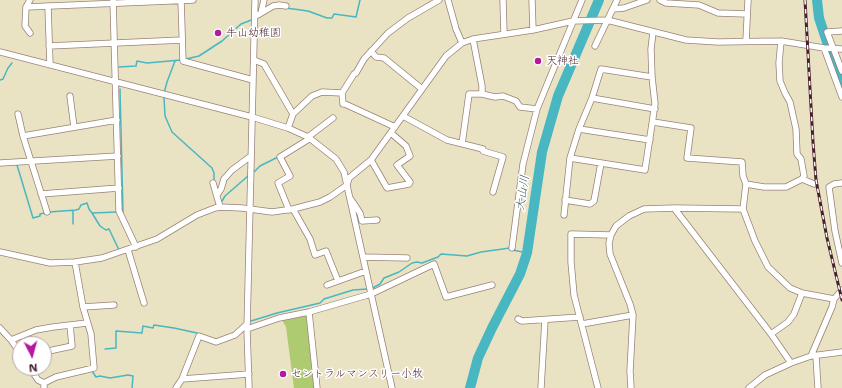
<!DOCTYPE html>
<meta charset="utf-8">
<style>
body{margin:0}
#map{position:relative;width:842px;height:388px;overflow:hidden;background:#e9e3c3;font-family:"Shantell Sans",sans-serif}
canvas{display:block}
.north{position:absolute;left:12px;top:336px;width:40px;height:40px;box-sizing:border-box;background:#fff;border:1px solid #b7a5aa;border-radius:50%;rotate:174deg;font-size:11px;font-weight:700;line-height:16px;text-align:center;color:#4a1f2b}
.north::after{content:'';display:block;margin:auto;width:14px;height:18px;background:#b5179e;clip-path:polygon(50% 0,100% 100%,50% 72%,0 100%)}
</style>
<div id="map">
<canvas width="842" height="388"></canvas>
<div class="north">N</div>
</div>
<script>
const ctx = document.querySelector('canvas').getContext('2d');
ctx.lineJoin = 'round';
function fillPath(path, color) { ctx.fillStyle = color; ctx.fill(path, 'evenodd'); }
const shape = rows => new Path2D(rows.map(r => 'M' + r).join(''));
function trace(path, color, width, dash) { ctx.strokeStyle = color; ctx.lineWidth = width; ctx.lineCap = dash ? 'butt' : 'round'; ctx.setLineDash(dash || []); ctx.stroke(path); }
function label(font, color, halo, rows, align = 'center') {
  ctx.font = font + ' "Shantell Sans","Klee One",sans-serif'; ctx.lineWidth = 3; ctx.setLineDash([]); ctx.textBaseline = 'middle'; ctx.strokeStyle = halo; ctx.fillStyle = color; for (const [text, x, y, turn = 0] of rows) {
    ctx.save(); ctx.translate(x, y); ctx.rotate((+turn || 0) * Math.PI / 180); ctx.textAlign = isNaN(turn) ? turn : align; if (halo) ctx.strokeText(text, 0, 0); ctx.fillText(text, 0, 0); ctx.restore();
  }
}
fillPath(shape([
 [306,315,314,388,294,388,286,327,282,320]
]), '#aecb71');
trace(shape([
 [286,8,308,11,327,18,332,18,334,14,356,17,360,0],
 [186,59,199,56,222,41,241,24,254,19],
 [119,67,136,66,137,61,147,63,181,60],
 [0,80,3,79,8,68,12,63],
 [120,89,123,212,121,212],
 [164,93,167,82,175,61],
 [164,97,165,116,172,132,212,168,214,173,214,181],
 [17,165,33,218,40,216,40,214,49,212,76,210,79,209,81,205,87,203,89,209,92,213,118,212],
 [253,173,260,166,278,157],
 [222,201,225,196,248,176],
 [92,213,100,226,106,230,109,229,119,250],
 [73,224,73,211],
 [513,250,527,253],
 [371,289,380,284,384,278,399,272,412,263,417,262,422,263,438,257,441,254,467,256,481,252,510,248],
 [251,321,277,313,320,303,324,299,353,290,367,289],
 [105,349,116,348,116,331,142,333,143,326,153,328,154,325,174,328,197,333],
 [92,371,96,377,100,376,110,378,128,375,133,376,132,388]
]), '#48b7c1', 1.5);
trace(shape([
 [817,0,819,18,842,87],
 [470,388,478,358,492,328,520,274,527,253,531,226,542,152,558,96,599,0]
]), '#48b7c1', 10);
const minor = shape([
 [113,0,119,211,136,247],
 [181,0,183,61,253,80],
 [448,0,456,29,462,43],
 [503,0,504,34],
 [532,0,533,30],
 [660,0,666,3,699,5,718,13,747,14],
 [48,6,50,65],
 [26,7,193,0],
 [613,9,624,8,647,0],
 [261,13,264,0],
 [255,15,258,15,273,6,279,5,286,6],
 [842,31,827,32,842,71],
 [30,33,25,26,26,7,30,0],
 [473,39,482,86,482,94],
 [746,41,748,0],
 [49,46,182,40],
 [595,46,617,0],
 [824,48,842,97],
 [371,51,376,57,384,58,422,89],
 [0,52,252,117,288,128,308,137,336,159,344,172,392,388],
 [254,60,264,64,293,114],
 [70,96,74,127],
 [592,98,655,109],
 [18,114,23,136,47,212],
 [403,116,447,140,483,149,483,151,503,157,493,192],
 [653,122,691,128,687,158,742,162,743,176,746,184,743,209],
 [395,127,345,104,343,104,342,93,354,74,356,73,364,59,388,33,408,18,439,0],
 [288,128,293,114,312,96,322,92,342,93],
 [579,129,650,140],
 [23,136,117,120],
 [308,137,333,118],
 [462,144,469,94,482,94,495,97,503,96,516,101,520,107,537,109],
 [570,158,645,170,655,104,652,77,651,49,653,32],
 [371,160,387,188,409,184,410,182,397,165,410,156,406,146,391,133],
 [0,163,118,156],
 [802,179,814,184],
 [213,183,220,207],
 [842,183,834,184,829,187,835,231,842,263],
 [746,184,764,187,786,187,802,179,804,176,801,159,797,154,796,129,790,102,785,93,780,81,779,63,781,41],
 [41,194,119,188],
 [217,195,221,189,224,179,232,170,251,156],
 [350,198,360,213,362,221,377,220],
 [565,200,590,204,594,201,601,163],
 [674,208,743,209,755,241,768,267,790,288,802,293,834,299],
 [293,209,310,239,315,255,326,251,338,281],
 [289,210,278,183,290,176,280,157,309,139],
 [564,215,570,158,579,129,592,98,601,69,652,77],
 [512,248,523,164,537,109,582,0],
 [128,250,144,303],
 [0,252,50,263,75,262,102,258,157,239,197,215,215,208,220,207,242,208,272,212,293,209,320,202,330,197,347,185,349,178,371,160,446,56,462,43,473,39,533,30,573,21,607,20,686,40,718,42,781,41,824,48,842,49],
 [363,257,407,258],
 [327,285,366,271],
 [83,307,114,305],
 [309,312,317,388],
 [518,319,522,321,580,317],
 [582,324,633,315],
 [0,328,11,340,20,353],
 [247,329,279,318,309,312,371,294,434,264,446,297,492,285],
 [771,334,788,322,794,314,802,293],
 [11,340,36,330,53,327,87,323],
 [44,352,72,346,70,325],
 [811,356,832,307,834,299,842,290],
 [816,356,818,388],
 [30,368,38,380,44,383,44,388],
 [182,379,199,336,216,342,235,335,247,324],
 [44,383,56,377,94,368,91,334,83,307,75,262],
 [176,388,182,379,249,374],
 [249,388,247,329,255,0],
 [541,388,545,320],
 [598,388,574,295,571,262,571,234,611,235],
 [631,388,630,371,633,315,630,304,610,254,609,243,611,235,616,226,629,216,644,209,674,208,771,334,791,363],
 [749,388,765,375,791,363,811,356,842,352]
]);
trace(minor, '#9a8177', 7);
trace(minor, '#fff', 5.5);
const rail = shape([
 [805,0,813,142,816,180,827,238,842,300]
]);
trace(rail, '#4a1f2b', 3);
trace(rail, '#fff', 1.5, [4.5]);
for (const [x, y, r, color] of [
 [218,33,4,"#b5179e"],
 [538,61,4,"#b5179e"],
 [283,374,4,"#b5179e"]
]) { const dot = new Path2D(); dot.arc(x, y, r, 0, 2 * Math.PI); ctx.fillStyle = color; ctx.fill(dot); trace(dot, '#fff', 1.5); }
label('11px', '#4a1f2b', '#fff', [
 ["牛山幼稚園",226,33],
 ["天神社",546,61],
 ["セントラルマンスリー小牧",291,374]
], 'left');
label('italic 12px', '#495c67', '#fff', [
 ["大山川",523,193,-82]
]);
</script>
